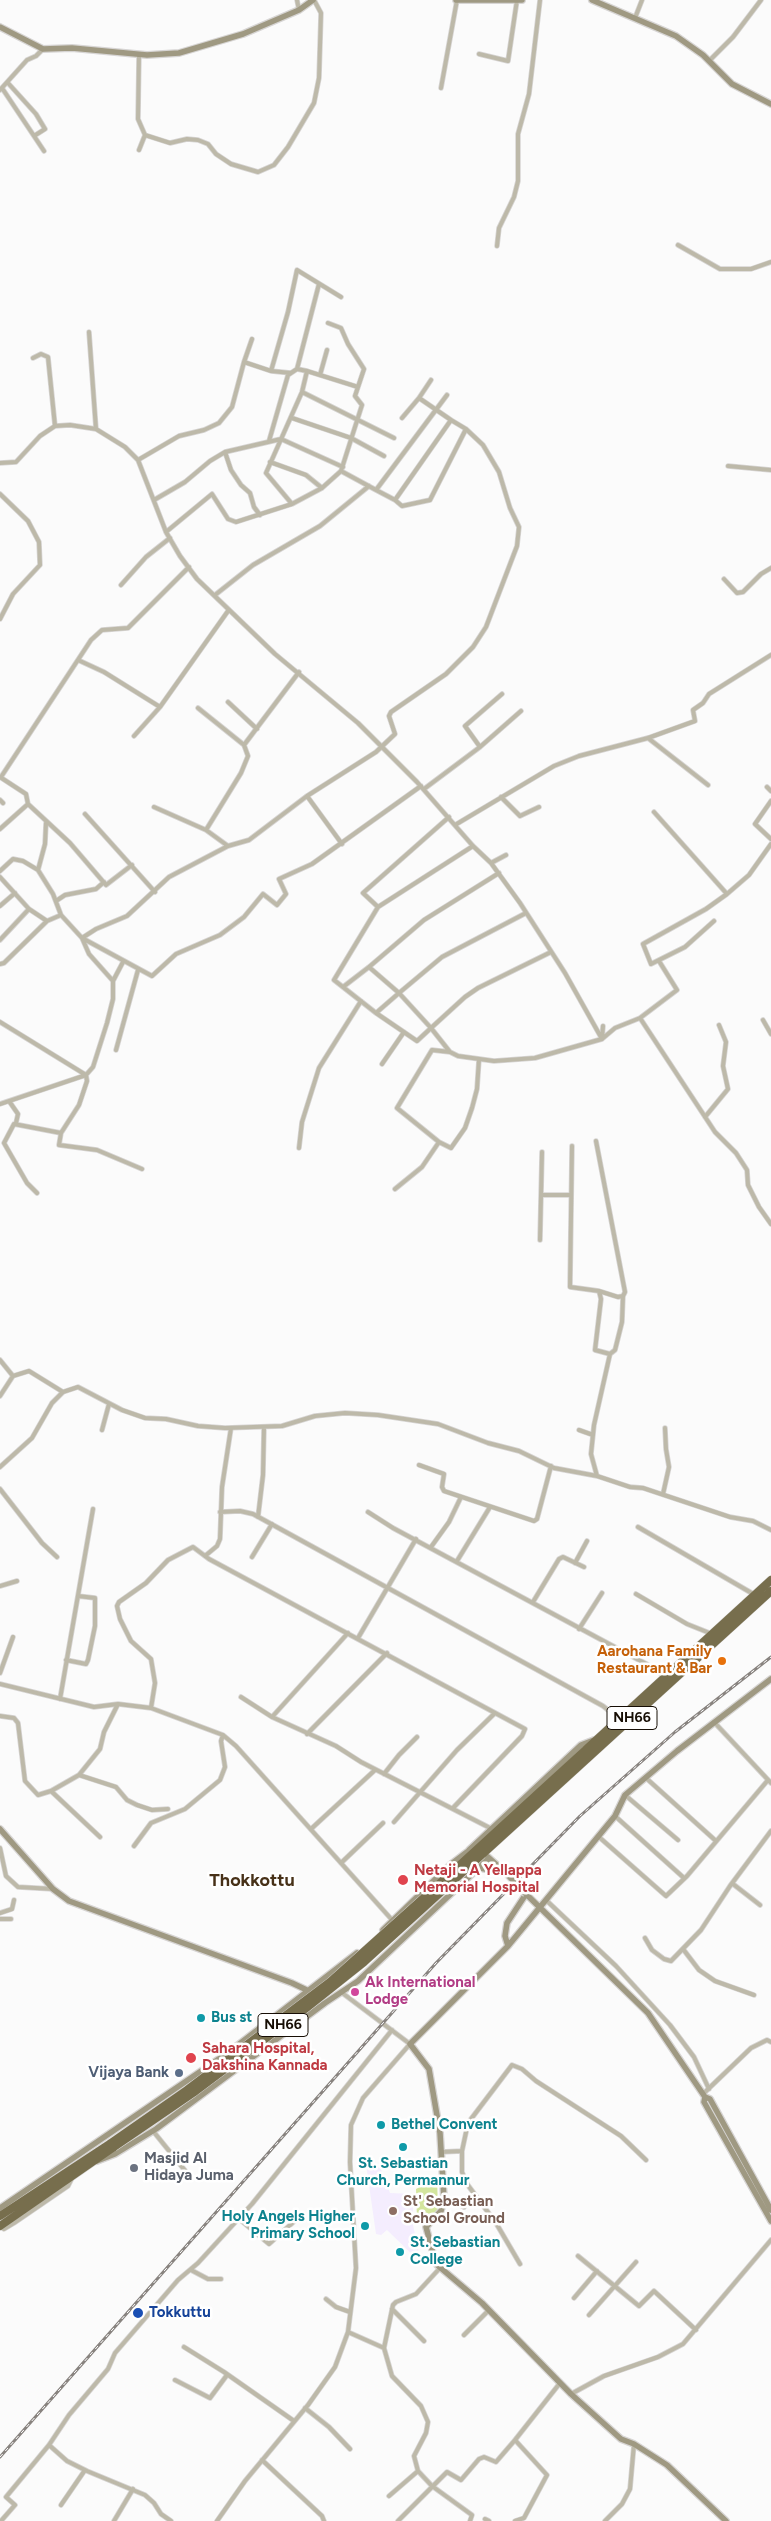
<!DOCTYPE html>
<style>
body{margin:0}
canvas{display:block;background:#fbfbfb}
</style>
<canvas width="771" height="2521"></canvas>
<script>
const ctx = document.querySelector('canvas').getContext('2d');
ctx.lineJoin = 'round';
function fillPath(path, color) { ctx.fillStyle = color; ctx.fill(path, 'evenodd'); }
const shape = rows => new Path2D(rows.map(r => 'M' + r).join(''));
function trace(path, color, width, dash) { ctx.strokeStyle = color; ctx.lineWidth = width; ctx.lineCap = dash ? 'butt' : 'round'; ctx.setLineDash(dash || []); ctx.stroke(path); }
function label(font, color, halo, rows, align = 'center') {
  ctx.font = font + ' Figtree,sans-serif'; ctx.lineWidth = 5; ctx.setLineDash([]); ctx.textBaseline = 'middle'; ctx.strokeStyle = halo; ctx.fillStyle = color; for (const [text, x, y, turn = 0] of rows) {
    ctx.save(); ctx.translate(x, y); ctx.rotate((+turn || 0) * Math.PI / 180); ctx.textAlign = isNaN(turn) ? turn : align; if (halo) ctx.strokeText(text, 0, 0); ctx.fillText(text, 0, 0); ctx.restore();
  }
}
fillPath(shape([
 [366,2164,380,2167,390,2193,413,2194,413,2225,421,2263,387,2230,381,2235,376,2234]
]), '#f4edfe');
fillPath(shape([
 [437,2178,438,2210,428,2218,417,2219,416,2189]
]), '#d3e59d');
const street = shape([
 [297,0,299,10],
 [635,18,642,0],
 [139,54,138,119,145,135,139,150],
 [479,54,508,61,517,0],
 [709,61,733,37,761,0],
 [8,83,36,114,45,129,34,136],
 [2,88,44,151],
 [441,88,457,0],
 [0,90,27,60,36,56,43,49],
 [145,135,170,143,187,139,198,140,208,144,216,154,231,164,258,172,274,165,288,147,314,103,319,78,321,13,314,0],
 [678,245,720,269,751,269,771,262],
 [497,246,499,228,514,197,518,181,518,134,529,94,540,0],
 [89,332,96,429],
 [33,358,41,354,48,357,55,426],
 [244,362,252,339],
 [271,371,291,373],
 [307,371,358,387],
 [320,375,327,350],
 [302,392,394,438],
 [419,398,431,380],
 [292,418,351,438,384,456],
 [269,441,288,375,297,369],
 [225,452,231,470,241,485,250,493,254,507,260,515],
 [138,460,179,436,204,430,219,423,232,407,244,362,271,371,288,312,297,270,341,297],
 [270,462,306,475,322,488],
 [0,463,16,462,40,436,55,426,70,425,96,429,125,447,138,460,166,532,180,556,197,579,275,654,358,723,417,782,473,846,491,863,520,903,565,973,602,1039,615,1028,640,1018,715,1132,736,1153,747,1170,748,1185,759,1207,771,1224],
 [728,466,771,470],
 [341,471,376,490,447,395],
 [376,490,395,500,451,420,419,398,402,418],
 [0,494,28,521,39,542,40,565,13,594,0,619],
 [154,500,185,482,210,461,225,452,281,439,343,467],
 [395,500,402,506,430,500,466,429],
 [292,504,266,473,302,392,307,371,297,369,319,284],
 [166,532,212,494,228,519,236,522,292,504,322,488,341,471,362,405,355,396,364,369,348,344,341,328,328,323],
 [724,579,737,593,743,592,761,574,771,568],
 [121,585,146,557,170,538],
 [215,595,253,565,320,526,369,486],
 [78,660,104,672,160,707],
 [228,702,257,729],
 [198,708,244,745,248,756,241,773,206,830],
 [134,736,160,707,228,611],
 [648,738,708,785],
 [244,745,299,672],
 [480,747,521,711],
 [0,777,26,794,28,804,70,843,106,885,132,865],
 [1,777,91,640,102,630,128,628,189,567],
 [767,787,771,791],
 [424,789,480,747,465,726,502,694],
 [307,796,342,844],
 [501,797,520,816,539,807],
 [0,800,3,803],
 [771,801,755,824,771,839],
 [154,807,206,830,228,846],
 [654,812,727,894],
 [85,814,155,892],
 [449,817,363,893,378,907,334,980,376,1013,417,1041,431,1028,450,1052,458,1056,494,1061,535,1058,602,1039,603,1026],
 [455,825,554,766,579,756,648,738,695,721,693,710,703,703,709,694,771,655],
 [0,829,28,804],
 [491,863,506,855],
 [38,870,45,844,46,823],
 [0,871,13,859,23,861,38,870,53,894,61,915,82,938,152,976,176,954,220,935,244,917,263,894,277,905,286,894,279,879,312,864,421,786],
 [0,877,29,909,47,921,4,963,0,964],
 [56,901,65,895,96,889,104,882],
 [0,906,15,893],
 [378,907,473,846],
 [47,921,61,915],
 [714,921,685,947,651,964,643,944,706,909,727,894,749,875,771,844],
 [0,940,29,909],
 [369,967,424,920,499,873],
 [113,981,89,954,82,938,96,929,127,916,169,877,228,846,249,840,307,796,376,752,395,734,389,716,391,712,446,674,473,647,486,627,517,546,519,527,510,508,499,472,483,445,466,429,451,420],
 [343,987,369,967,399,993,442,957,526,913],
 [376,1013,399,993,431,1028,465,997,478,988,551,952],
 [640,1018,677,990,659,961],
 [763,1020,771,1034],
 [0,1022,86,1075,87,1081,79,1105,61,1133],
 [116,1050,138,970],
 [450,1052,432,1050,397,1108,439,1142,451,1148,465,1128,472,1108,477,1089,479,1059],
 [382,1064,404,1032],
 [9,1101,18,1114,16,1123],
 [0,1104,86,1075,93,1067,107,1023,113,999,113,981,123,962],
 [705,1117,728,1089,723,1066,726,1042,719,1025],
 [596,1141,625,1292,623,1296,618,1297,599,1291],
 [572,1146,570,1287,599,1291,601,1299,595,1350,610,1354,594,1425,591,1454,597,1476],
 [299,1148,302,1122,319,1068,361,1001],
 [395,1189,422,1167,439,1142],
 [37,1193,27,1183,4,1143,14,1124,61,1133,59,1145,97,1150,142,1169],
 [541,1195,571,1195],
 [540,1240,542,1152],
 [610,1354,615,1350,622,1322,623,1296],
 [0,1360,13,1376],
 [0,1396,13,1376,29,1371,63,1392],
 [102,1430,109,1404],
 [579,1430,593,1435],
 [419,1465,444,1474,442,1487,444,1491,534,1521,537,1519,551,1466],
 [0,1467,32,1438,52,1403,63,1392,78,1387,122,1410,145,1418,166,1419,198,1426,225,1428,282,1426,315,1416,345,1413,378,1415,438,1424,488,1443,519,1451,554,1468,597,1476,630,1487,643,1488,730,1517,753,1521,771,1530],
 [0,1489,42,1543,57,1557],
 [663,1494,669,1467,666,1449,665,1428],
 [220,1512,240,1511,253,1514,603,1706,618,1718],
 [368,1512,393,1528,652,1667,665,1677],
 [258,1517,263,1475,264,1427],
 [638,1527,755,1595],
 [431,1547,449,1522,461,1497],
 [205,1556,217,1546,220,1539,222,1487,231,1428],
 [252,1557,272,1524],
 [457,1561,490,1507],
 [575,1563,587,1541],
 [0,1586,17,1581],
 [636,1594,687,1624,712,1634],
 [533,1602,559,1559,563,1557,584,1567],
 [579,1629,602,1593],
 [358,1638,416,1539],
 [66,1660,86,1664,88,1660,95,1626,95,1598,78,1596],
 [0,1673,13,1637],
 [0,1684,94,1707,118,1704,151,1708,223,1735,236,1746,393,1921],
 [241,1697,272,1717,336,1746,361,1762,494,1830],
 [60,1699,93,1509],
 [151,1708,155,1683,151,1659,131,1641,120,1619,117,1606,119,1602,146,1583,168,1560,193,1547,209,1559,525,1729,522,1736,453,1808],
 [0,1716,14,1718,18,1723,25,1781,38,1795,51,1791],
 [272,1717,348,1633],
 [714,1722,771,1783],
 [307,1734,387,1653],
 [384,1774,399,1755,417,1737],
 [79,1775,116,1787,127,1800,137,1805,152,1810,168,1809],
 [646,1778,716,1841],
 [625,1795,678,1840],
 [615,1816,684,1878],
 [394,1822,457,1750,495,1713],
 [311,1829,375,1770],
 [100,1837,51,1791,79,1775,100,1749,104,1732,118,1704],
 [599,1837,666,1896,687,1876,768,1780],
 [134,1846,151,1823,185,1809,220,1780,225,1767,221,1741,223,1735],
 [0,1848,6,1876,18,1887,53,1889],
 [341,1863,383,1823],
 [733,1884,760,1905],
 [547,1901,616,1966,670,2025,694,2057,709,2089],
 [0,1913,12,1909,14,1900],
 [0,1919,11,1919],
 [645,1938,652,1950,664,1959,671,1961,701,1930,730,1886,771,1831],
 [683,1949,699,1970,715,1981,754,1995],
 [703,2094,751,2048,767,2040,771,2042],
 [153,2131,187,2173],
 [441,2152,462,2151],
 [444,2199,452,2200,464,2207],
 [238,2218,269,2244,299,2217],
 [1,2227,4,2229,14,2223,68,2186,72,2178],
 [578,2256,639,2306,654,2291,696,2330],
 [520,2264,496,2223,467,2184,462,2172,462,2151,468,2123,512,2065,522,2069,536,2081,621,2136,646,2160],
 [191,2270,208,2279,221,2279],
 [574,2298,597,2271],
 [326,2299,336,2307,350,2312],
 [392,2309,424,2341],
 [589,2315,636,2262],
 [348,2332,384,2348],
 [464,2335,489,2310],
 [184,2347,224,2372,294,2421],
 [175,2380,210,2398,227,2375],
 [571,2394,604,2376,658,2357,683,2344,771,2240],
 [305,2408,329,2427,350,2449],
 [49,2445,67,2461,87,2471,145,2495,154,2503,161,2514,171,2521],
 [262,2460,322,2516,324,2521],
 [418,2471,414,2456,426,2433,428,2422,421,2406,392,2376,384,2348,393,2305,396,2302,416,2294,440,2268],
 [389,2496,418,2471,432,2486,472,2515,470,2521],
 [61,2505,85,2470],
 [485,2519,489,2521],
 [1,2521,15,2505,6,2497,49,2445,69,2415,108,2369,115,2353,178,2280,198,2263,252,2204,392,2030],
 [114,2521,133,2489],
 [217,2521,245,2481,308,2405,335,2367,348,2332,356,2268,350,2162,351,2125,363,2098,410,2044,341,1992],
 [398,2521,447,2472,461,2480,479,2459,484,2457,496,2462,515,2440],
 [515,2521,524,2518,547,2475,515,2440,560,2383],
 [605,2521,622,2504,630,2489,634,2444]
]);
const secondary = shape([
 [456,0,522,0],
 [592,0,676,36,703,55,732,84,771,104],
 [0,27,43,49,72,48,147,55,179,53,243,34,299,10,313,0],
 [0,1829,53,1889,69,1901,292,1983,311,1992],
 [469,1850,581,1745,594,1740],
 [488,1857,507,1874],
 [479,1868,504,1872],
 [383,1930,450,1865,467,1852,477,1849],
 [508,1946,615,1816,625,1795,677,1751,771,1679],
 [705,2097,704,2102,771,2221],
 [97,2161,115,2154,156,2129,325,2003,358,1981,489,1858],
 [0,2208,229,2052,357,1953],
 [726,2521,667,2465,634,2444,621,2439,571,2394,482,2303,436,2264,426,2227,441,2211,444,2199,440,2133,429,2069,410,2044,508,1946,505,1936,507,1923,526,1894,648,2013,705,2097,710,2099,771,2210]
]);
const highway = shape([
 [438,1885,771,1580],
 [442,1891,771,1591],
 [0,2216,111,2143],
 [0,2226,114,2147]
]);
trace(street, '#d7d5d4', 5.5);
trace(secondary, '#d7d5d4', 8);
trace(highway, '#d7d5d4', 9);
trace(street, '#bdb9a9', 4);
trace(secondary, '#9f9982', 5.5);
trace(highway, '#776e4d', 8);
const rail = shape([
 [0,2457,436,1963,580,1816,675,1732,771,1657]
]);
trace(rail, '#88837f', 3);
trace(rail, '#fff', 1, [4]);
const secondaryBridge = shape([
 [507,1874,526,1894]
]);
const highwayBridge = shape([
 [111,2143,187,2090,330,1982,438,1885],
 [114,2147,193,2093,305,2009,364,1962,442,1891]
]);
trace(secondaryBridge, '#d7d5d4', 8, []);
trace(highwayBridge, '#d7d5d4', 9, []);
trace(secondaryBridge, '#9f9982', 5.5);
trace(highwayBridge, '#776e4d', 8);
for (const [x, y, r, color] of [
 [722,1661,5,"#e8710a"],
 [403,1880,6,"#e0444e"],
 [355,1992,5,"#d1479c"],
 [201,2018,5,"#0f9aa8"],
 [191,2058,6,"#e0444e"],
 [179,2073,5,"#5c6f8a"],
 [381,2125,5,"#0f9aa8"],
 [403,2147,5,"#0f9aa8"],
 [134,2168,5,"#6b7280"],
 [393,2211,5,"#8d6e63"],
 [365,2226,5,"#0f9aa8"],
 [400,2252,5,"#0f9aa8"],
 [138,2313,6,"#1a4fb4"]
]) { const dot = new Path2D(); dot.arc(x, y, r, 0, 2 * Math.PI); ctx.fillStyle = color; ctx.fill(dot); trace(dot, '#fff', 2); }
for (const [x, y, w] of [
 [632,1718,50],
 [283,2025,50]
]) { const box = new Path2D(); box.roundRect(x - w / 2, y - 11.5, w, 23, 4); ctx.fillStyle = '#fff'; ctx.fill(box); trace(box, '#170e05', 1); }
label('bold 14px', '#170e05', null, [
 ["NH66",632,1718],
 ["NH66",283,2025]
]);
label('bold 15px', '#c56008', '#fff', [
 ["Aarohana Family",712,1652],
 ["Restaurant & Bar",712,1669]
], 'right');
label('bold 15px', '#be3a42', '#fff', [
 ["Netaji - A Yellappa",414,1871],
 ["Memorial Hospital",414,1888],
 ["Sahara Hospital,",202,2049],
 ["Dakshina Kannada",202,2066]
], 'left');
label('bold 15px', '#b23c85', '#fff', [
 ["Ak International",365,1983],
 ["Lodge",365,2000]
], 'left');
label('bold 15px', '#0d838f', '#fff', [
 ["Bus st",211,2018],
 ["Bethel Convent",391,2125],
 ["St. Sebastian",403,2164,"center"],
 ["Church, Permannur",403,2181,"center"],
 ["Holy Angels Higher",355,2217,"right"],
 ["Primary School",355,2234,"right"],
 ["St. Sebastian",410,2243],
 ["College",410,2260]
], 'left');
label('bold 15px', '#4e5e75', '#fff', [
 ["Vijaya Bank",169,2073]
], 'right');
label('bold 15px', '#5b616d', '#fff', [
 ["Masjid Al",144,2159],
 ["Hidaya Juma",144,2176]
], 'left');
label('bold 15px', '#785e54', '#fff', [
 ["St' Sebastian",403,2202],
 ["School Ground",403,2219]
], 'left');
label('bold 15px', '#164399', '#fff', [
 ["Tokkuttu",149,2313]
], 'left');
label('bold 18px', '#473118', '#fff', [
 ["Thokkottu",252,1881]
]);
</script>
